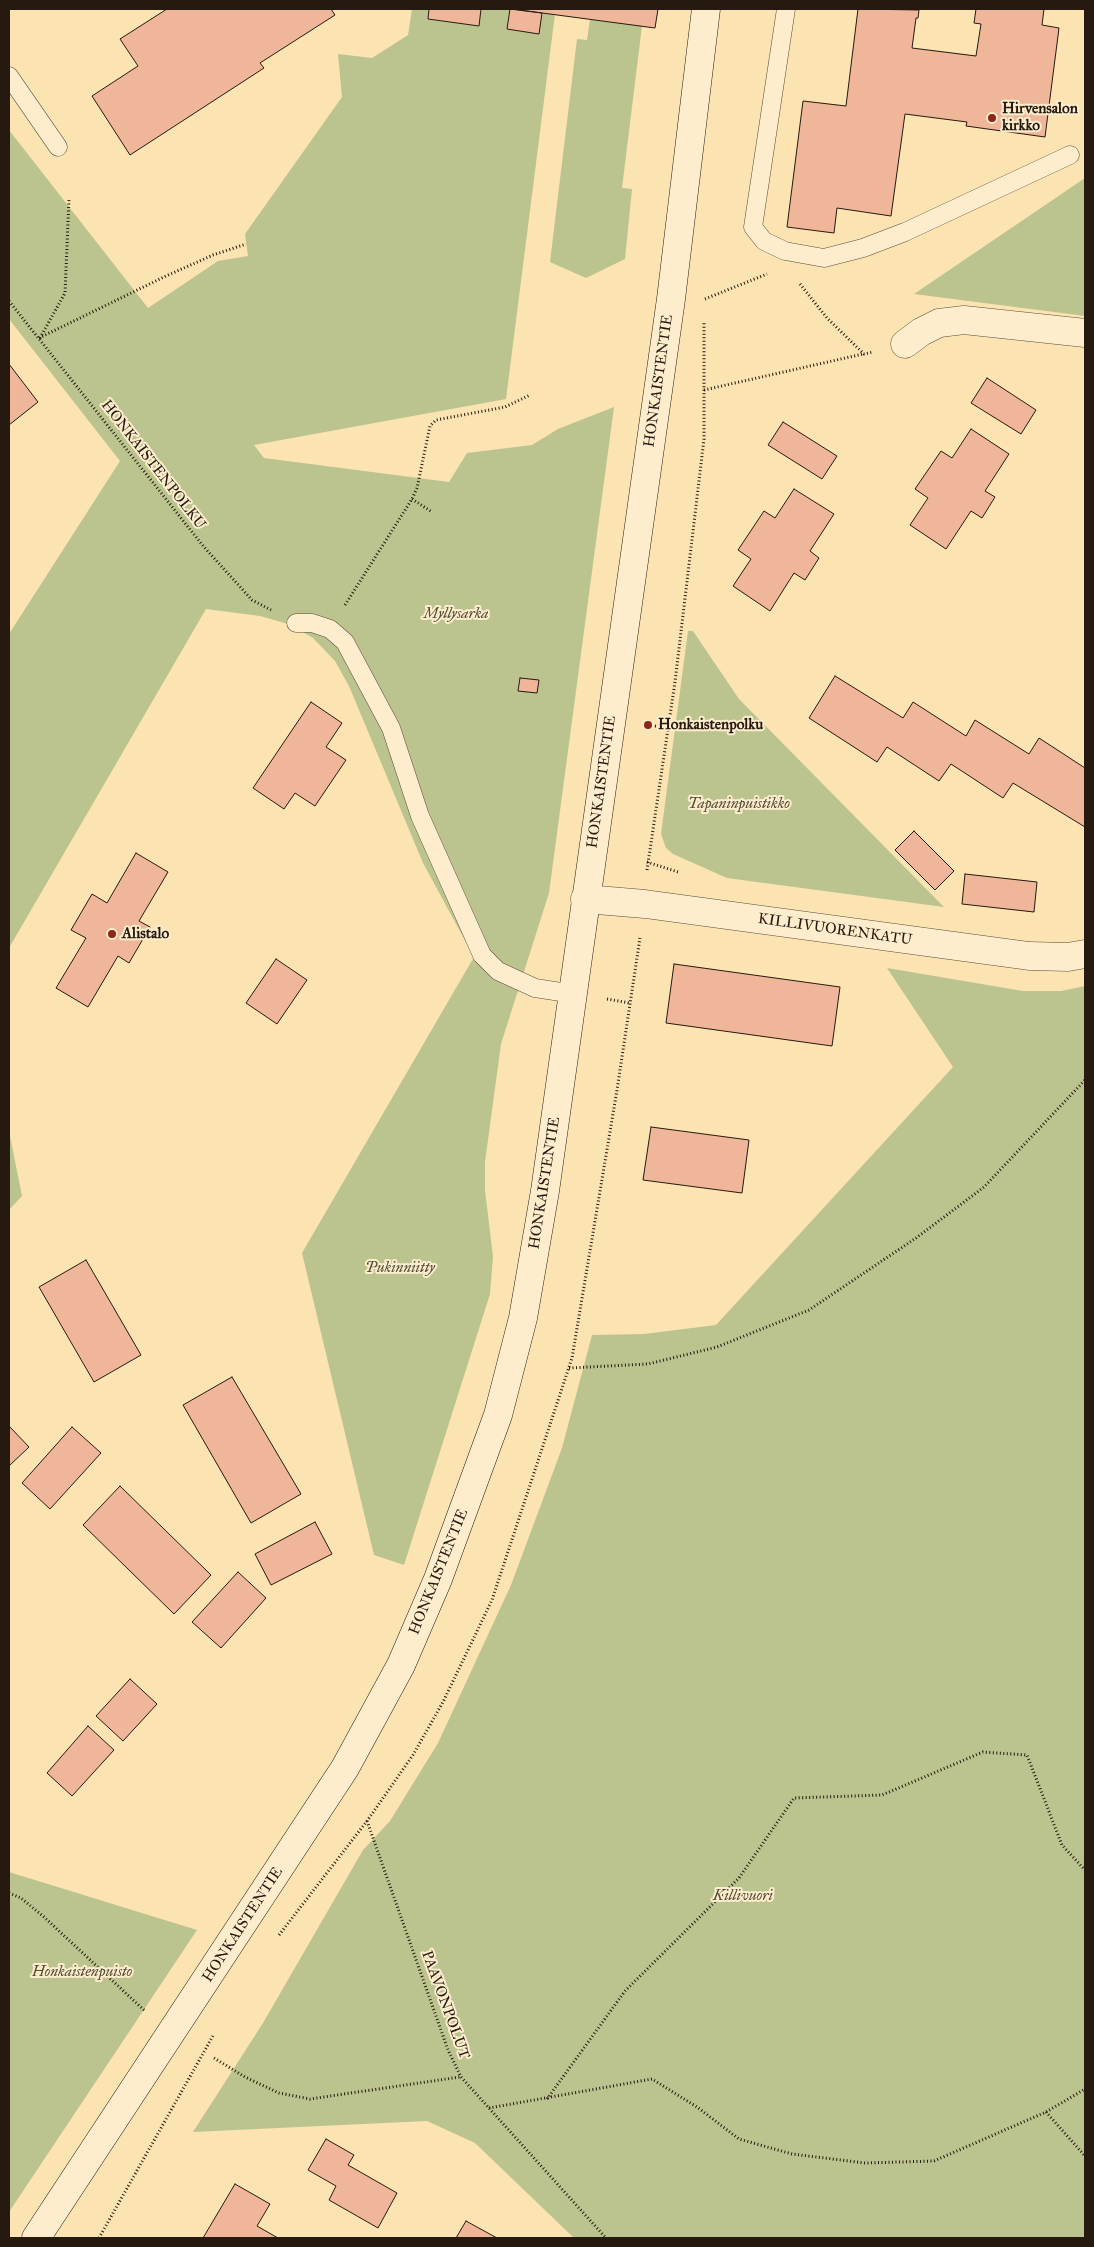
<!DOCTYPE html>
<style>
body{margin:0}
#map{position:relative;width:1094px;height:2247px;overflow:hidden;background:#fce3b2;font-family:"IM FELL Great Primer",serif}
canvas{display:block}
.frame{position:absolute;inset:0;border:10px solid #26190f;pointer-events:none}
</style>
<div id="map">
<canvas width="1094" height="2247"></canvas>
<div class="frame"></div>
</div>
<script>
const ctx = document.querySelector('canvas').getContext('2d');
ctx.lineJoin = 'round';
function fillPath(path, color) { ctx.fillStyle = color; ctx.fill(path, 'evenodd'); }
const shape = rows => new Path2D(rows.map(r => 'M' + r).join(''));
function trace(path, color, width, dash) { ctx.strokeStyle = color; ctx.lineWidth = width; ctx.lineCap = dash ? 'butt' : 'round'; ctx.setLineDash(dash || []); ctx.stroke(path); }
function label(font, color, halo, rows, align = 'center') {
  ctx.font = font + ' "IM FELL Great Primer",serif'; ctx.lineWidth = 4; ctx.setLineDash([]); ctx.textBaseline = 'middle'; ctx.strokeStyle = halo; ctx.fillStyle = color; for (const [text, x, y, turn = 0] of rows) {
    ctx.save(); ctx.translate(x, y); ctx.rotate((+turn || 0) * Math.PI / 180); ctx.textAlign = isNaN(turn) ? turn : align; if (halo) ctx.strokeText(text, 0, 0); ctx.fillText(text, 0, 0); ctx.restore();
  }
}
fillPath(shape([
 [412,9,429,9,428,19,478,26,481,9,510,9,507,29,539,33,542,13,555,14,506,399,254,445,264,458,449,482,467,453,532,445,558,429,614,407,549,893,501,1044,485,1162,485,1190,493,1257,490,1294,404,1565,374,1555,302,1253,474,957,423,863,349,686,335,661,313,638,288,624,260,616,206,609,9,948,9,634,120,461,9,319,9,130,148,308,218,261,248,256,245,234,342,97,338,54,372,58,408,35],
 [590,19,642,26,622,188,632,189,625,259,586,278,550,262,577,39,587,40],
 [1085,178,1085,316,914,294],
 [688,631,693,631,739,699,944,907,727,878,673,854,666,848,661,834],
 [887,968,1023,991,1061,991,1085,986,1085,2238,574,2238,475,2143,427,2121,193,2132,263,2023,363,1850,390,1821,438,1743,511,1585,562,1448,592,1335,644,1334,716,1325,953,1067],
 [9,1131,22,1196,9,1210],
 [9,1872,197,1930,9,2212]
]), '#bbc48f');
const building = shape([
 [167,9,331,9,335,15,260,63,264,68,130,155,92,96,138,66,120,39,167,9],
 [429,9,481,9,479,26,428,19,429,9],
 [510,9,542,13,539,34,507,29,510,9],
 [512,9,658,9,655,28,512,9],
 [858,9,919,10,918,18,916,18,912,48,976,56,981,24,974,23,976,9,1044,9,1042,25,1059,28,1045,137,966,126,967,122,905,114,891,216,837,208,834,233,787,227,803,101,846,106,858,9],
 [9,364,38,402,9,425,9,364],
 [987,378,1036,410,1021,434,971,403,987,378],
 [783,422,837,456,822,479,768,445,783,422],
 [971,429,1009,454,985,491,995,497,982,518,971,511,946,549,910,525,928,498,915,489,941,451,952,458,971,429],
 [794,489,834,514,810,551,819,558,805,580,794,573,770,611,733,586,751,559,738,550,764,511,775,518,794,489],
 [835,676,903,718,913,702,966,736,975,720,1029,754,1039,738,1085,768,1085,827,1013,783,1003,798,951,764,939,781,887,747,877,762,809,718,835,676],
 [520,678,539,680,537,693,518,691,520,678],
 [311,702,342,723,326,747,346,760,315,806,295,793,284,809,253,788,311,702],
 [914,831,954,871,935,890,895,850,914,831],
 [136,853,168,872,139,921,150,927,129,963,118,956,88,1007,56,988,86,938,71,930,92,894,107,903,136,853],
 [965,874,1037,882,1034,912,962,904,965,874],
 [276,959,307,980,277,1024,246,1003,276,959],
 [674,964,840,987,832,1046,666,1023,674,964],
 [651,1127,749,1140,742,1193,643,1180,651,1127],
 [86,1260,141,1355,94,1382,39,1287,86,1260],
 [232,1377,301,1494,251,1523,183,1405,232,1377],
 [9,1426,29,1447,9,1466,9,1426],
 [72,1427,101,1453,50,1509,22,1483,72,1427],
 [120,1486,211,1575,174,1614,83,1525,120,1486],
 [315,1522,332,1554,271,1585,255,1554,315,1522],
 [238,1572,266,1598,221,1648,192,1622,238,1572],
 [130,1679,157,1704,123,1741,96,1716,130,1679],
 [88,1726,114,1750,72,1796,47,1773,88,1726],
 [326,2139,354,2155,348,2165,397,2193,378,2228,329,2200,336,2186,308,2170,326,2139],
 [235,2184,270,2204,257,2226,278,2238,203,2238,235,2184],
 [466,2221,497,2238,456,2238,466,2221]
]);
fillPath(building, '#f0b69a');
trace(building, '#26190f', 1);
const lane = shape([
 [786,9,753,227,764,241,785,251,824,258,863,248,905,232,1070,155],
 [9,76,58,147],
 [296,623,312,623,330,629,345,642,391,728,420,816,482,955,498,971,535,988,574,994]
]);
const street = shape([
 [905,344,921,332,939,323,964,320,1085,333],
 [585,899,645,904,1029,956,1068,957,1085,954]
]);
const secondary = shape([
 [36,2238,345,1768,401,1665,438,1579,498,1415,523,1318,545,1191,671,299,706,9]
]);
trace(lane, '#5c4c38', 19);
trace(street, '#5c4c38', 29);
trace(secondary, '#26190f', 29);
trace(shape([
 [800,284,827,318,864,354,873,352],
 [705,299,767,274],
 [9,301,204,547,252,600,271,610],
 [39,338,166,276,213,255,246,244],
 [40,338,65,293,69,199],
 [704,390,863,354],
 [412,499,432,512],
 [345,605,412,499,417,488,430,426,436,420,505,407,530,395],
 [648,725,668,728],
 [647,862,678,872],
 [647,870,675,682,704,439,704,322],
 [607,999,630,1003],
 [569,1368,648,1364,717,1347,809,1310,916,1238,984,1187,1085,1080],
 [367,1821,448,2050,461,2077,606,2238],
 [9,1893,21,1898,44,1917,145,2011],
 [279,1935,367,1821,413,1755,443,1702,492,1600,572,1358,617,1090,640,938],
 [214,2058,245,2077,279,2093,310,2099,460,2077],
 [547,2099,625,1991,739,1878,794,1798,882,1795,983,1752,1027,1755,1062,1845,1085,1870],
 [489,2108,652,2079,697,2107,739,2139,792,2154,865,2163,934,2161,1046,2112,1085,2089],
 [1046,2112,1085,2156],
 [99,2238,214,2034]
]), '#26190f', 3, [1, 2.5]);
trace(lane, '#fdedcd', 18);
trace(street, '#fdedcd', 28);
trace(secondary, '#fdedcd', 28);
for (const [x, y, r, color] of [
 [992,118,5,"#8f2418"],
 [648,725,5,"#8f2418"],
 [112,934,5,"#8f2418"]
]) { const dot = new Path2D(); dot.arc(x, y, r, 0, 2 * Math.PI); ctx.fillStyle = color; ctx.fill(dot); trace(dot, '#fdedcd', 2); }
label('bold 15px', '#26190f', '#fdedcd', [
 ["Hirvensalon",1002,109],
 ["kirkko",1002,126],
 ["Honkaistenpolku",658,725],
 ["Alistalo",122,934]
], 'left');
label('15px', '#26190f', '#fdedcd', [
 ["HONKAISTENTIE",659,381,-82],
 ["HONKAISTENPOLKU",153,465,52],
 ["HONKAISTENTIE",602,782,-82],
 ["KILLIVUORENKATU",835,930,8],
 ["HONKAISTENTIE",545,1183,-81],
 ["HONKAISTENTIE",439,1572,-68],
 ["HONKAISTENTIE",243,1925,-57],
 ["PAAVONPOLUT",445,2005,70]
]);
label('italic 15px', '#534c35', '#fdedcd', [
 ["Myllysarka",456,614],
 ["Tapaninpuistikko",739,804],
 ["Pukinniitty",400,1268],
 ["Killivuori",743,1896],
 ["Honkaistenpuisto",82,1972]
]);
</script>
